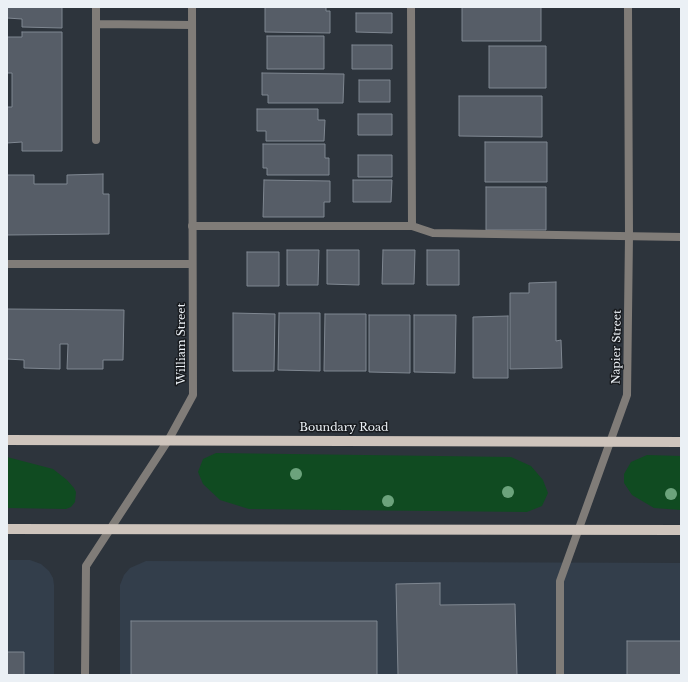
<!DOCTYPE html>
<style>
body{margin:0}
#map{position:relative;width:688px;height:682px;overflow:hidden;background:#2d343c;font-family:"Libre Baskerville",serif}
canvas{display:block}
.frame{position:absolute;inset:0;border:8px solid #ebf0f5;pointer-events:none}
</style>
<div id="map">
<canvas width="688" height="682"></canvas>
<div class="frame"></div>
</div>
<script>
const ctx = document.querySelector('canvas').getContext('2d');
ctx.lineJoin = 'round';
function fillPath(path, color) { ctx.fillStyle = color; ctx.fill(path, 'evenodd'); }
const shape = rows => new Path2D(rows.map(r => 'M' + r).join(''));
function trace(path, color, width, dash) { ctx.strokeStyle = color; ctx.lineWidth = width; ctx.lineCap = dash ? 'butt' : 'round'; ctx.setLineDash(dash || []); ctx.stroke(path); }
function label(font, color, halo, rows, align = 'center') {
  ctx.font = font + ' "Libre Baskerville",serif'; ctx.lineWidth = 3; ctx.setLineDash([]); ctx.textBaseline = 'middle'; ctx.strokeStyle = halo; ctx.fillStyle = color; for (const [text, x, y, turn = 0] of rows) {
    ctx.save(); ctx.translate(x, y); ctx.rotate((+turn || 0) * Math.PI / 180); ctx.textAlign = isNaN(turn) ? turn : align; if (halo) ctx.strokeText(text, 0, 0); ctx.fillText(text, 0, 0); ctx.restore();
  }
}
fillPath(shape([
 [7,560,30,560,41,564,49,571,53,578,54,585,54,675,7,675],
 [146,561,681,563,681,675,120,675,120,585,124,575,130,568]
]), '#333e4b');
fillPath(shape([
 [216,453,511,457,531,466,543,480,548,493,542,506,527,512,249,509,220,500,203,484,198,472,203,459],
 [647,455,681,456,681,510,654,508,632,495,624,483,624,474,631,462],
 [7,457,53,469,67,480,74,488,76,492,75,502,71,507,66,509,7,508]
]), '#104b21');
const building = shape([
 [7,7,62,7,62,28,22,27,22,19,7,18,7,7],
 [265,7,326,7,326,11,330,11,330,33,265,32,265,7],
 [462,7,541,7,541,41,462,41,462,7],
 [356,13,392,13,392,33,356,32,356,13],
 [22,32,62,32,62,151,22,151,22,142,7,143,7,107,12,107,12,73,7,73,7,37,22,37,22,32],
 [267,36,324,36,324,69,267,69,267,36],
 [352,45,392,45,392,69,352,69,352,45],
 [489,46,546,46,546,88,489,88,489,46],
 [262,73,344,74,343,103,268,103,268,95,262,95,262,73],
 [359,80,390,80,390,102,359,102,359,80],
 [459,96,542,96,542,137,459,136,459,96],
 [257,109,318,109,318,120,325,120,324,141,266,141,266,131,257,131,257,109],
 [358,114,392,114,392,135,358,135,358,114],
 [485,142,547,142,547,182,485,182,485,142],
 [263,144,325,144,325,158,329,158,329,175,267,175,267,168,263,168,263,144],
 [358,155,392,155,392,177,358,177,358,155],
 [103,174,103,194,109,194,109,234,7,235,7,175,34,175,34,184,67,184,67,175,103,174],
 [264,180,330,181,330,202,324,202,324,217,263,217,264,180],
 [353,180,392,180,391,202,353,202,353,180],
 [486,187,546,187,546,230,486,230,486,187],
 [287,250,319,250,318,285,287,285,287,250],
 [327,250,359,250,359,285,327,284,327,250],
 [383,250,415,250,414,284,382,284,383,250],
 [427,250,459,250,459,285,427,285,427,250],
 [247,252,279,252,279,286,247,286,247,252],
 [556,282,556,341,561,340,562,368,510,369,510,293,529,293,529,283,556,282],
 [7,309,124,310,123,360,103,360,103,369,67,369,68,344,60,344,60,369,24,368,24,360,7,359,7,309],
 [233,313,275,314,274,371,233,371,233,313],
 [279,313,320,313,320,371,278,370,279,313],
 [325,314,366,314,366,371,324,371,325,314],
 [369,315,410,315,410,373,369,372,369,315],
 [414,315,456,315,455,373,414,372,414,315],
 [508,316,508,378,473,378,473,317,508,316],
 [440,583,440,605,515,604,517,675,398,675,396,584,440,583],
 [131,621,377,621,377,675,131,675,131,621],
 [627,641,681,641,681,675,627,675,627,641],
 [7,652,24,652,24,675,7,675,7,652]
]);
fillPath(building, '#565d67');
trace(building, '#7f8791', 1);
trace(shape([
 [411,7,412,226],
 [96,24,192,25],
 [96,140,96,7],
 [192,226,412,226,433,233,681,237],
 [7,264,192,264]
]), '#807c78', 8);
trace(shape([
 [85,675,86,566,169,439,193,395,192,7],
 [560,675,560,581,627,395,629,236,628,7]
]), '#807c78', 8);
trace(shape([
 [7,440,681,442],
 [7,529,681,530]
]), '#cec4bc', 10);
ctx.fillStyle = '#6ca37c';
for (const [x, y] of [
 [296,474],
 [508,492],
 [671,494],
 [388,501]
]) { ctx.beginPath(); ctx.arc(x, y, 6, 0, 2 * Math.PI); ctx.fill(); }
label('11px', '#ebf0f5', '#181b1f', [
 ["William Street",182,344,-90],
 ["Napier Street",617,347,-89],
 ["Boundary Road",344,428]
]);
</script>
